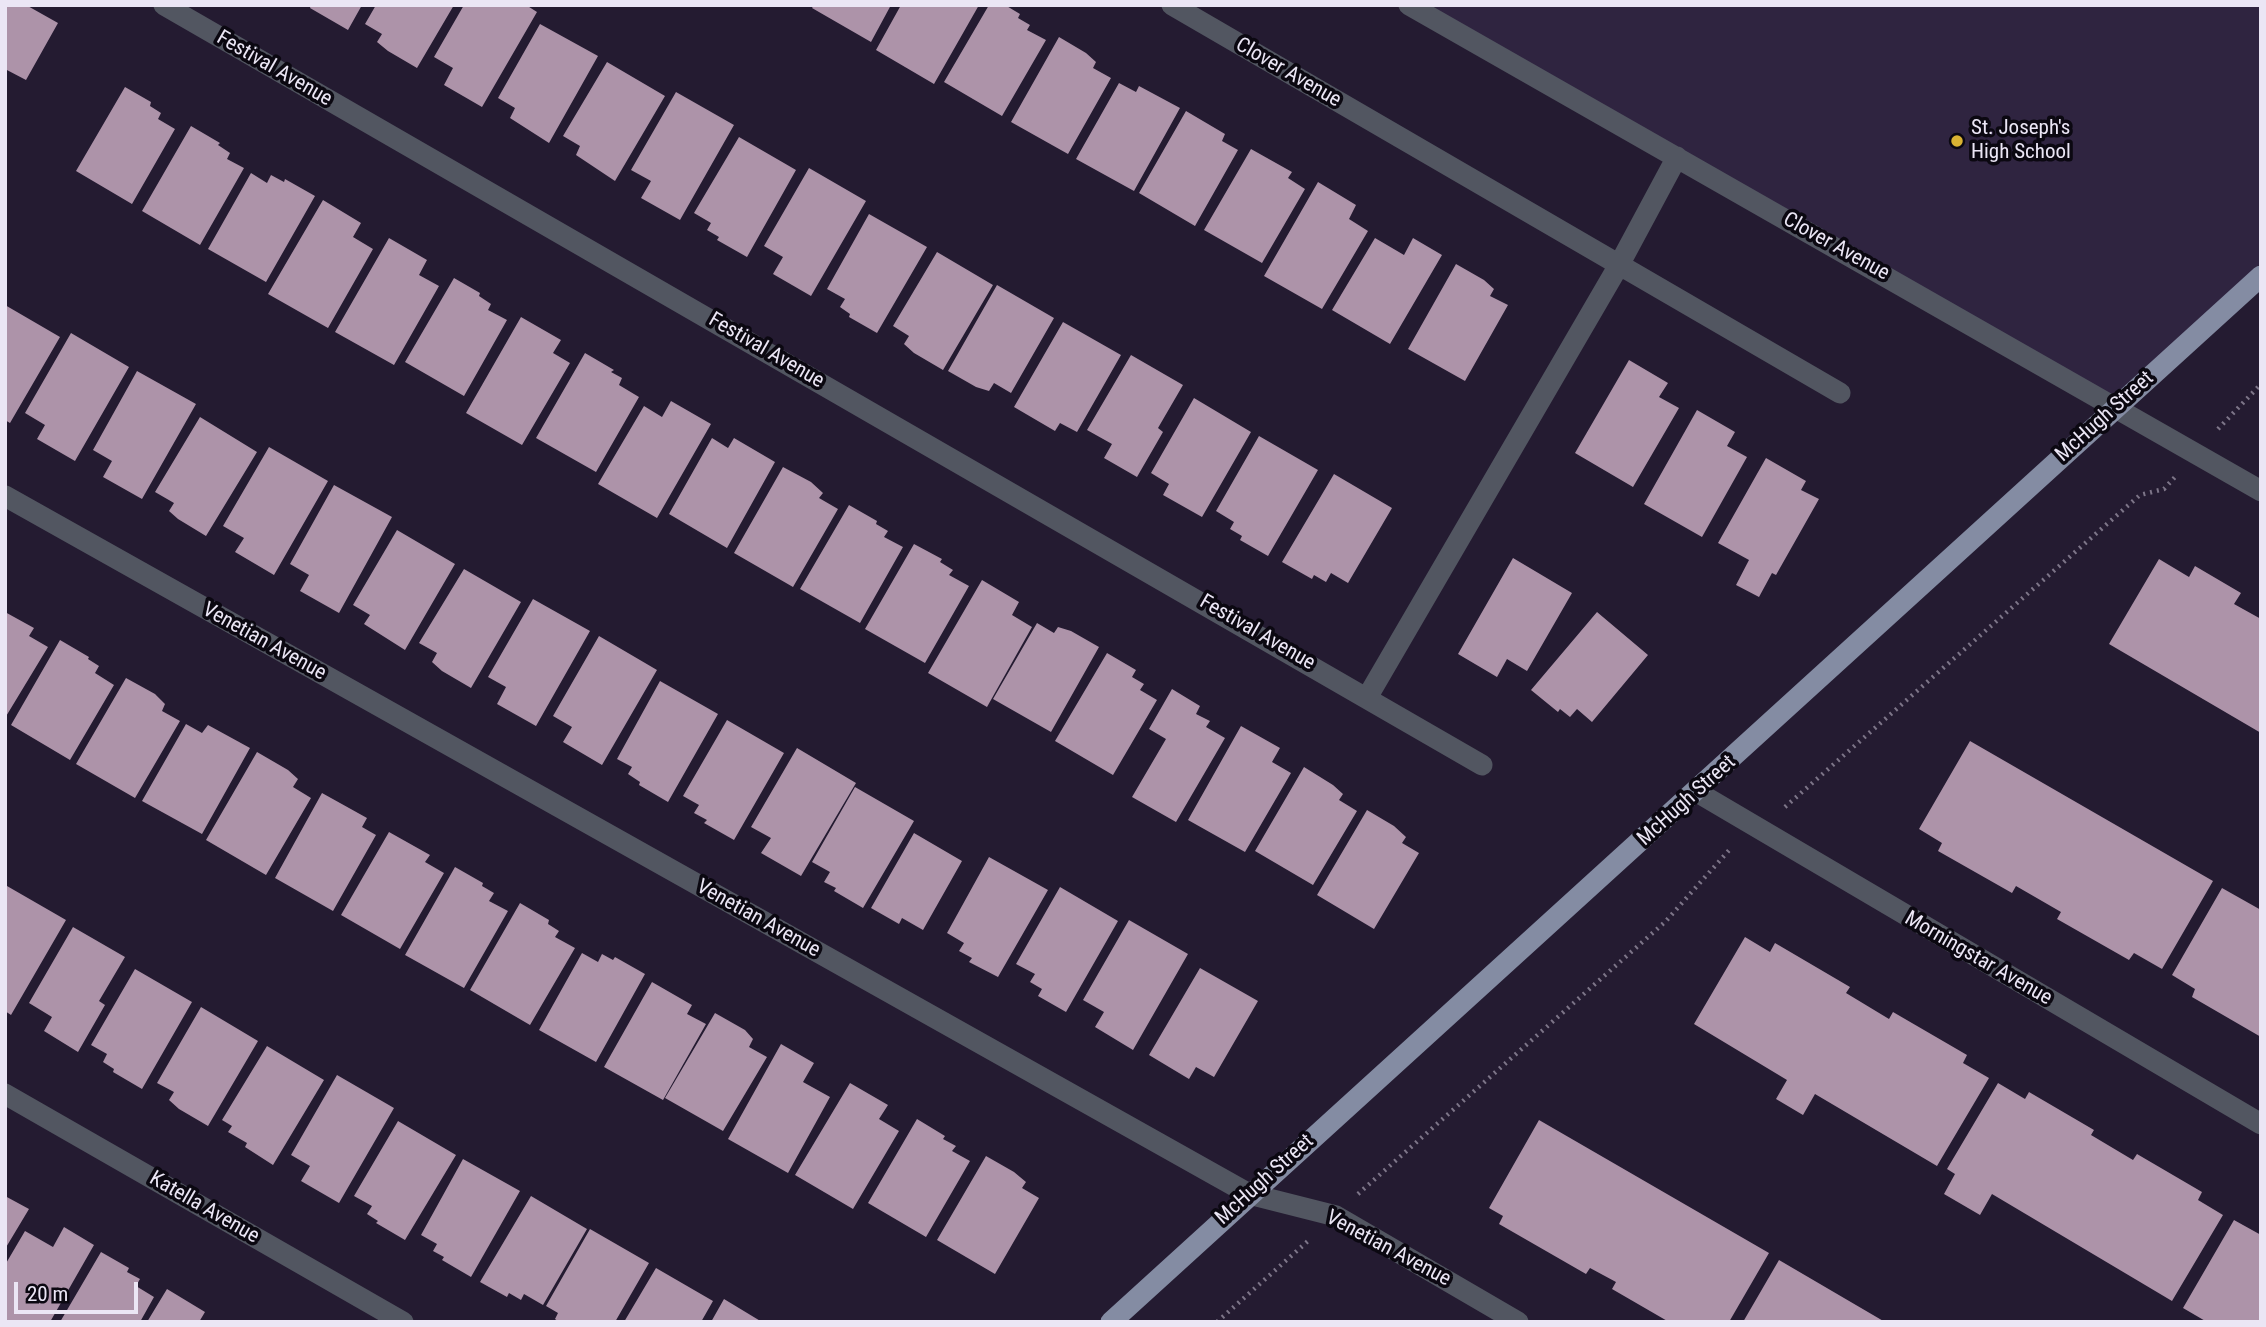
<!DOCTYPE html>
<style>
body{margin:0}
#map{position:relative;width:2266px;height:1327px;overflow:hidden;background:#241b31;font-family:"Roboto Condensed",sans-serif}
canvas{display:block}
.frame{position:absolute;inset:0;border:7px solid #ebe6f5;pointer-events:none}
.scale{position:absolute;left:14px;top:1282px;width:124px;height:32px;box-sizing:border-box;border:4px solid #ebe6f5;border-top:0;padding-left:9px;font-size:21px;line-height:24px;white-space:nowrap;color:#ebe6f5;-webkit-text-stroke:5px #0b0811;paint-order:stroke}
</style>
<div id="map">
<canvas width="2266" height="1327"></canvas>
<div class="frame"></div>
<div class="scale">20 m</div>
</div>
<script>
const ctx = document.querySelector('canvas').getContext('2d');
ctx.lineJoin = 'round';
function fillPath(path, color) { ctx.fillStyle = color; ctx.fill(path, 'evenodd'); }
const shape = rows => new Path2D(rows.map(r => 'M' + r).join(''));
function trace(path, color, width, dash) { ctx.strokeStyle = color; ctx.lineWidth = width; ctx.lineCap = dash ? 'butt' : 'round'; ctx.setLineDash(dash || []); ctx.stroke(path); }
function label(font, color, halo, rows, align = 'center') {
  ctx.font = font + ' "Roboto Condensed",sans-serif'; ctx.lineWidth = 7; ctx.setLineDash([]); ctx.textBaseline = 'middle'; ctx.strokeStyle = halo; ctx.fillStyle = color; for (const [text, x, y, turn = 0] of rows) {
    ctx.save(); ctx.translate(x, y); ctx.rotate((+turn || 0) * Math.PI / 180); ctx.textAlign = isNaN(turn) ? turn : align; if (halo) ctx.strokeText(text, 0, 0); ctx.fillText(text, 0, 0); ctx.restore();
  }
}
fillPath(shape([
 [1415,5,2261,5,2261,277,2117,406]
]), '#2f2440');
fillPath(shape([
 [5,5,26,5,58,23,26,80,5,69],
 [311,5,362,5,348,30,310,8],
 [376,5,454,5,417,68,388,51,377,42,382,34,365,24],
 [464,5,526,5,537,12,482,107,444,85,453,68,434,57],
 [814,5,891,5,871,42,812,8],
 [901,5,979,5,934,84,876,50],
 [989,5,1005,5,1020,14,1018,18,1030,25,1027,30,1046,40,1002,116,944,82],
 [540,24,598,56,549,143,510,118,515,108,498,98],
 [1059,37,1086,53,1096,62,1093,68,1111,78,1068,154,1011,122],
 [607,62,665,96,615,181,576,155,580,146,563,136],
 [1119,83,1136,92,1139,86,1180,108,1134,191,1076,159],
 [125,87,151,102,150,106,161,113,158,119,175,129,132,204,76,171],
 [676,92,734,125,680,220,641,198,651,181,631,170],
 [1186,111,1225,134,1222,141,1238,150,1195,226,1139,193],
 [191,126,220,143,218,145,230,153,227,159,244,168,200,245,142,211],
 [739,137,796,170,747,257,717,240,719,237,707,230,711,223,694,213],
 [1251,149,1292,172,1288,178,1305,189,1262,263,1204,230],
 [809,168,866,201,811,296,773,274,783,257,764,246],
 [251,173,267,183,271,175,284,182,285,179,315,196,266,282,208,249],
 [1318,182,1356,205,1349,219,1368,231,1322,309,1264,276],
 [323,200,361,223,353,237,373,249,328,328,268,294],
 [869,214,927,247,877,333,849,317,850,314,840,307,845,299,827,289],
 [389,238,427,260,419,275,439,286,394,365,335,332],
 [1375,238,1404,255,1413,238,1442,255,1390,344,1332,310],
 [937,252,993,285,943,370,914,353,904,344,909,336,893,326],
 [1456,264,1484,280,1494,289,1490,296,1508,305,1465,381,1408,349],
 [454,278,480,293,479,296,491,304,488,310,507,320,464,396,405,362],
 [997,285,1054,318,1011,393,994,383,989,391,976,387,948,371],
 [5,305,60,337,10,423,5,420],
 [521,317,561,340,553,353,570,363,522,445,466,413],
 [1063,322,1121,355,1077,432,1060,423,1055,431,1014,407],
 [71,333,129,367,75,461,37,439,45,425,25,413],
 [585,353,614,370,611,372,622,378,619,385,639,397,596,472,536,438],
 [1131,355,1183,385,1158,428,1163,432,1137,477,1104,458,1112,444,1087,430],
 [1629,360,1668,383,1659,397,1679,408,1633,487,1575,453],
 [137,371,196,404,142,499,103,477,112,461,93,450],
 [1194,398,1251,432,1202,517,1163,495,1169,484,1151,473],
 [671,401,711,424,657,518,598,484,644,406,662,417],
 [1697,410,1735,432,1727,446,1747,457,1702,537,1644,504],
 [200,417,257,452,206,536,178,519,169,511,174,503,155,492],
 [1259,436,1318,470,1268,556,1240,540,1242,536,1230,529,1234,522,1216,511],
 [712,438,728,448,734,438,775,462,727,548,669,514],
 [269,447,328,481,274,575,235,552,244,538,223,526],
 [1766,458,1806,481,1801,490,1819,499,1776,575,1772,573,1759,597,1736,585,1749,560,1718,543],
 [783,467,811,482,823,493,819,498,838,509,793,587,734,553],
 [1334,474,1392,508,1348,583,1331,573,1326,582,1314,575,1312,579,1282,562],
 [334,485,392,517,339,613,300,591,309,575,290,564],
 [849,505,877,521,876,524,888,531,884,537,903,547,860,623,800,589],
 [397,530,455,564,405,650,364,624,370,615,353,605],
 [914,544,942,559,940,562,953,570,949,575,969,586,925,663,865,629],
 [1513,558,1572,593,1527,671,1507,659,1497,677,1458,654],
 [2159,559,2189,577,2195,566,2241,593,2234,604,2261,619,2261,733,2109,644],
 [464,569,521,602,471,688,442,671,432,662,437,653,419,643],
 [982,580,1019,602,1012,615,1032,627,987,707,928,673],
 [533,599,590,631,536,726,497,704,506,687,488,677],
 [5,612,34,628,29,636,48,647,5,718],
 [1597,612,1648,655,1592,722,1577,709,1570,717,1560,709,1558,712,1531,690],
 [1037,623,1054,633,1058,627,1071,631,1099,647,1051,732,993,699],
 [599,636,657,670,602,765,563,742,572,727,553,716],
 [60,640,89,657,88,659,99,666,95,673,114,685,70,760,11,725],
 [1107,653,1136,670,1132,677,1144,684,1140,690,1157,700,1113,775,1055,741],
 [126,678,155,694,165,704,162,711,180,721,135,798,76,764],
 [660,681,718,714,668,802,639,785,640,782,628,774,632,767,617,759],
 [1172,689,1200,706,1196,714,1210,721,1206,727,1225,738,1176,822,1132,797,1166,739,1149,729],
 [727,720,784,753,734,840,704,823,707,820,694,813,699,805,683,796],
 [186,724,202,733,208,725,250,748,202,834,142,801],
 [1241,726,1280,748,1272,762,1291,773,1245,852,1188,820],
 [1970,741,2213,881,2162,969,2134,953,2129,960,2057,919,2061,912,2016,886,2012,893,1938,851,1942,843,1919,829],
 [797,748,856,783,801,876,761,853,771,838,751,827],
 [257,752,288,770,298,779,293,787,311,798,266,875,206,840],
 [1304,767,1333,785,1343,794,1339,800,1357,811,1313,885,1255,851],
 [855,787,914,821,863,908,834,891,836,888,824,882,830,872,812,862],
 [322,793,367,818,362,827,376,835,333,911,275,878],
 [1367,810,1394,826,1406,837,1402,843,1419,853,1374,929,1317,895],
 [389,832,430,855,425,862,444,873,400,949,341,915],
 [914,833,962,861,923,930,902,918,899,924,871,908],
 [989,857,1048,890,998,977,969,962,972,958,959,951,964,943,947,933],
 [455,867,483,883,482,886,494,893,489,901,508,911,464,988,405,955],
 [7,886,66,920,11,1015,5,1011],
 [1060,887,1118,921,1066,1012,1038,996,1042,989,1030,982,1035,974,1016,964],
 [2222,888,2261,910,2261,1037,2192,997,2195,989,2172,975],
 [520,903,549,920,548,924,559,931,555,937,575,948,530,1025,470,990],
 [1129,920,1188,954,1133,1050,1095,1027,1104,1012,1083,1000],
 [73,927,125,957,99,1001,105,1005,78,1052,44,1031,52,1017,29,1003],
 [1745,937,1770,952,1775,943,1850,987,1846,993,1889,1019,1893,1012,1967,1055,1963,1063,1989,1078,1937,1166,1815,1094,1803,1115,1776,1099,1787,1080,1694,1024],
 [582,953,598,962,602,954,613,960,615,957,645,974,596,1062,539,1030],
 [1200,968,1258,1001,1214,1077,1196,1067,1189,1079,1149,1055],
 [135,969,192,1002,142,1089,113,1072,114,1069,103,1062,107,1054,91,1045],
 [652,982,692,1005,687,1014,706,1024,663,1100,604,1067],
 [201,1007,258,1041,208,1126,179,1109,169,1100,174,1092,157,1083],
 [715,1013,745,1030,753,1039,749,1047,767,1057,723,1131,665,1098],
 [781,1044,814,1063,803,1082,830,1097,788,1173,728,1139],
 [267,1046,324,1080,273,1165,245,1147,247,1143,228,1132,232,1126,222,1120],
 [337,1075,394,1108,339,1203,301,1181,310,1166,291,1155],
 [850,1083,888,1105,879,1119,899,1131,853,1209,795,1175],
 [1998,1083,2025,1099,2029,1092,2094,1130,2091,1135,2133,1160,2137,1154,2202,1192,2198,1200,2223,1215,2172,1301,1992,1194,1980,1215,1944,1194,1955,1174,1947,1169],
 [917,1119,945,1136,943,1139,956,1146,952,1151,970,1161,926,1237,868,1203],
 [1539,1120,1769,1253,1729,1322,1669,1322,1612,1289,1616,1282,1590,1268,1586,1274,1499,1224,1503,1216,1489,1208],
 [398,1121,456,1155,405,1240,376,1223,378,1221,367,1214,372,1206,354,1196],
 [986,1156,1014,1172,1026,1182,1022,1188,1039,1198,995,1274,937,1240],
 [463,1159,520,1191,471,1277,442,1260,444,1257,433,1251,437,1244,421,1235],
 [5,1196,29,1209,5,1249],
 [531,1196,587,1229,543,1305,524,1294,521,1300,509,1293,507,1297,480,1282],
 [2234,1220,2261,1235,2261,1322,2207,1322,2183,1308],
 [64,1227,94,1245,50,1322,11,1322,5,1319,5,1265,25,1231,53,1247],
 [590,1229,649,1263,615,1322,559,1322,555,1319,558,1313,546,1306],
 [101,1252,129,1268,127,1272,140,1279,136,1286,154,1297,140,1322,60,1322],
 [1779,1260,1885,1322,1743,1322],
 [656,1268,713,1301,701,1322,624,1322],
 [167,1289,205,1312,199,1322,147,1322],
 [724,1299,762,1322,711,1322]
]), '#ad93a9');
trace(shape([
 [2218,429,2261,384],
 [1785,807,2140,495,2164,489,2175,477],
 [1358,1194,1665,922,1731,848],
 [1217,1322,1308,1241]
]), '#7d7588', 4.5, [2, 5]);
trace(shape([
 [164,5,1482,765],
 [1172,5,1840,393],
 [1409,5,2261,491],
 [5,496,1249,1194,1336,1216,1518,1322],
 [1368,696,1619,265,1677,157],
 [1697,792,2261,1124],
 [5,1094,403,1322]
]), '#525661', 21);
trace(shape([
 [1111,1322,2261,276]
]), '#848ca3', 21);
for (const [x, y, r, color] of [
 [1957,141,7,"#dab333"]
]) { const dot = new Path2D(); dot.arc(x, y, r, 0, 2 * Math.PI); ctx.fillStyle = color; ctx.fill(dot); trace(dot, '#0b0811', 2.5); }
label('21px', '#ebe6f5', '#0b0811', [
 ["Festival Avenue",274,69,30],
 ["Clover Avenue",1288,73,30],
 ["Clover Avenue",1836,247,29],
 ["Festival Avenue",766,351,30],
 ["McHugh Street",2105,417,-42],
 ["Festival Avenue",1257,633,30],
 ["Venetian Avenue",264,642,29],
 ["McHugh Street",1687,801,-42],
 ["Venetian Avenue",758,919,29],
 ["Morningstar Avenue",1978,959,30],
 ["McHugh Street",1265,1180,-42],
 ["Katella Avenue",204,1208,30],
 ["Venetian Avenue",1388,1249,28]
]);
label('21px', '#ebe6f5', '#0b0811', [
 ["St. Joseph's",1971,129],
 ["High School",1971,153]
], 'left');
</script>
